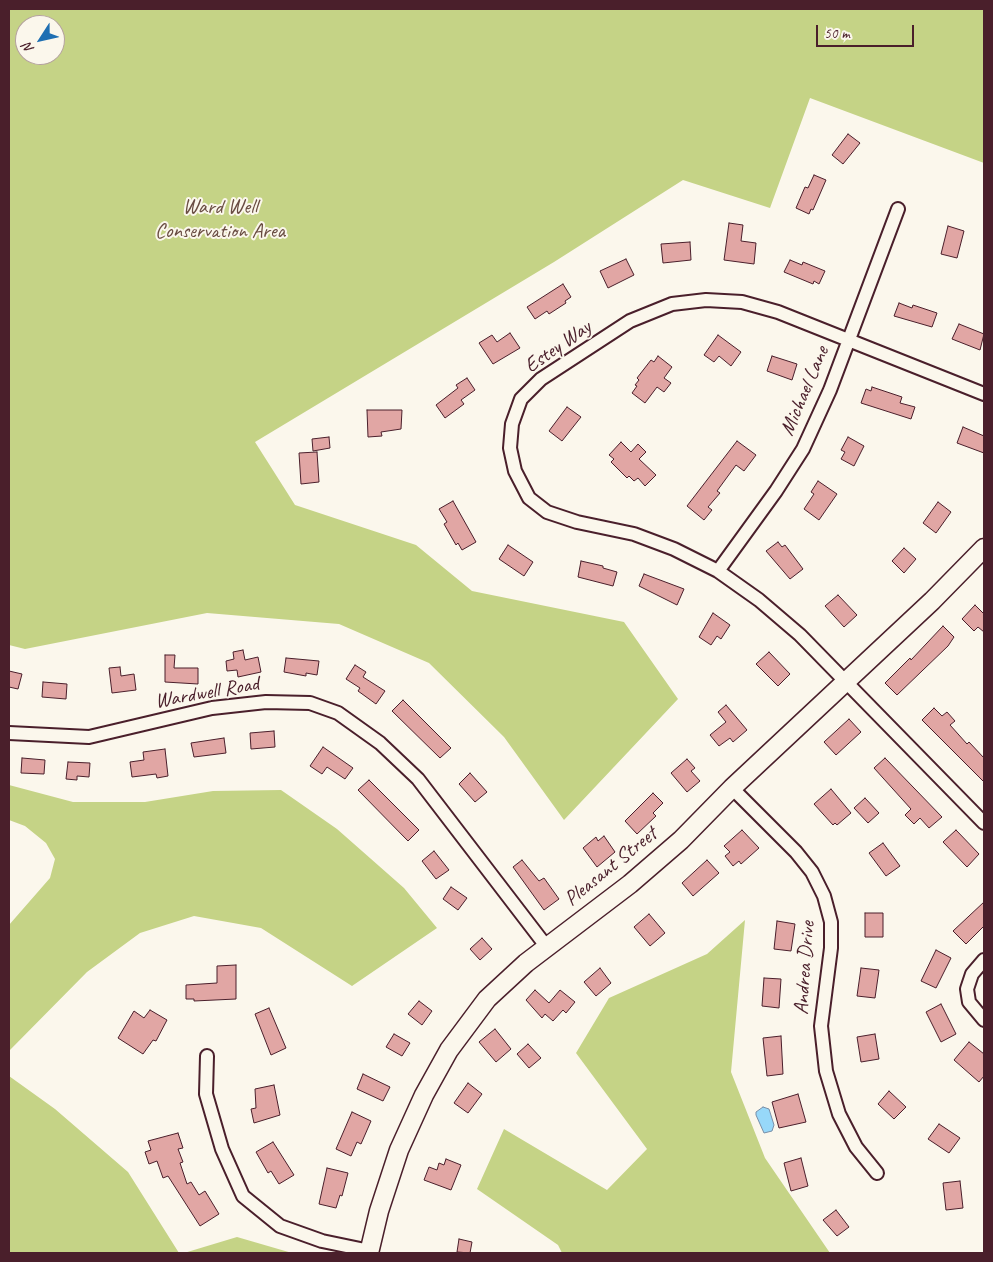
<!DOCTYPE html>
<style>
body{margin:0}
#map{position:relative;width:993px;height:1262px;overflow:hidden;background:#fbf7ec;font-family:Caveat,sans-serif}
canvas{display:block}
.frame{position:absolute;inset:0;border:10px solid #4a1f2b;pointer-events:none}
.north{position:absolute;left:15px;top:15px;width:50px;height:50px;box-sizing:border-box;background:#fbf7ec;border:1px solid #b4a19f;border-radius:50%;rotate:235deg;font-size:14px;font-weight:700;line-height:20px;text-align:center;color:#4a1f2b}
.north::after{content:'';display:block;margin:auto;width:18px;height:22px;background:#1f6fb2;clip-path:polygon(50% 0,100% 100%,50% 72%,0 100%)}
.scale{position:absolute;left:816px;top:25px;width:98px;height:22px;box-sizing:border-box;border:2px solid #4a1f2b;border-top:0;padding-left:6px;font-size:15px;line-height:18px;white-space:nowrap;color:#4a1f2b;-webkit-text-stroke:4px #fbf7ec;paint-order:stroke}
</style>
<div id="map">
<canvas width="993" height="1262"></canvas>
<div class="frame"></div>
<div class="north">N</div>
<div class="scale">50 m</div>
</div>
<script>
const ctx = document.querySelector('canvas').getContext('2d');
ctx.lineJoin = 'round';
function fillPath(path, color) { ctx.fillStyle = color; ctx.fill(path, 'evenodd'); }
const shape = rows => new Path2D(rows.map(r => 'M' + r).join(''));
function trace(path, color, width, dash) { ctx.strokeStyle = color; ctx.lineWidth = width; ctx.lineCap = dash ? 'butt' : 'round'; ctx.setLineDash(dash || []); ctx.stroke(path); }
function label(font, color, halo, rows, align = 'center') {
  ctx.font = font + ' Caveat,sans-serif'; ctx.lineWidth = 4; ctx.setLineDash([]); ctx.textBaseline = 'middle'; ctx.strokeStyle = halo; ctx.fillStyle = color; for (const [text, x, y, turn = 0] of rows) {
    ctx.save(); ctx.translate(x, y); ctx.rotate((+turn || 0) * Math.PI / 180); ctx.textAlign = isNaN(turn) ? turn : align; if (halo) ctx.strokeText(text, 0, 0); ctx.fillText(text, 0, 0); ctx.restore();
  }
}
fillPath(shape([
 [9,9,984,9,984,163,810,98,770,208,683,180,554,262,255,442,295,505,416,545,472,591,624,622,678,699,564,820,504,737,429,663,339,624,207,613,25,649,9,645],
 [25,25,55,25,55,55,25,55],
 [9,785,73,802,145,802,213,791,281,790,337,829,404,888,437,928,352,986,261,928,194,916,140,933,87,972,9,1051,9,925,50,878,55,859,46,843,25,826,9,820],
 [745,920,731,1072,765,1158,830,1253,562,1253,558,1245,477,1189,504,1129,607,1190,647,1149,576,1053,609,998,707,954],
 [9,1076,55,1109,128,1172,179,1253,9,1253],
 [237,1237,292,1253,184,1253]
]), '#c5d386');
const water = shape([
 [763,1107,769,1109,774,1125,772,1131,764,1133,756,1115,756,1112,763,1107]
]);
fillPath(water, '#97d8f9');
trace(water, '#788ea7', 1);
const building = shape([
 [848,134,860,143,843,164,832,155,848,134],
 [814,175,826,180,813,210,811,209,809,214,796,208,805,187,808,188,814,175],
 [729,223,743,225,741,241,756,243,754,264,724,260,729,223],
 [948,226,964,231,957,258,941,254,948,226],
 [690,242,691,260,663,263,661,244,690,242],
 [626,259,634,275,608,288,600,271,626,259],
 [790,260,802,265,803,262,825,271,819,284,814,281,813,284,784,272,790,260],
 [563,284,571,297,565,301,566,303,549,314,547,311,535,319,527,307,563,284],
 [899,303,912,308,913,305,937,313,932,327,894,316,899,303],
 [959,324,984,334,980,350,952,339,959,324],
 [510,333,520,348,493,364,479,343,492,335,497,342,510,333],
 [718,335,741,352,731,366,719,356,714,362,704,355,718,335],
 [658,356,672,367,664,378,671,383,664,392,657,387,645,403,632,393,637,386,635,385,639,380,637,378,651,360,654,362,658,356],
 [772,356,797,364,792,380,767,371,772,356],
 [467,378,475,390,461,400,464,404,445,418,436,405,458,388,456,385,467,378],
 [872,387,902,397,900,403,915,407,911,419,861,403,866,389,871,391,872,387],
 [567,407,581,417,562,441,549,431,567,407],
 [367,410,402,410,401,429,381,432,382,436,368,437,367,410],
 [963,427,984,436,984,453,957,443,963,427],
 [329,437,330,448,313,451,312,439,329,437],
 [848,437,864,446,854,466,841,459,845,452,841,450,848,437],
 [737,441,756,455,744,471,736,465,717,491,720,493,708,507,712,510,704,520,687,506,737,441],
 [621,442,631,452,638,444,646,452,639,459,656,475,645,486,638,478,634,481,629,476,627,478,611,462,614,459,609,455,621,442],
 [317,452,319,482,301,484,299,453,317,452],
 [818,481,837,494,819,520,804,509,814,494,811,492,818,481],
 [453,501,476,542,462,550,458,543,456,545,444,524,447,522,439,509,453,501],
 [938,502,951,512,936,533,923,523,938,502],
 [778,542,782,547,785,545,803,569,790,579,766,551,778,542],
 [508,545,533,562,524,576,499,559,508,545],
 [904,548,916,559,904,573,892,561,904,548],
 [581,561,603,566,603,568,617,572,613,586,578,577,581,561],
 [644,574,684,589,677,605,639,586,644,574],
 [838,595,857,615,844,627,825,606,838,595],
 [975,605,984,614,984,632,978,627,974,631,962,619,975,605],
 [713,613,730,625,721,639,717,636,711,645,699,637,713,613],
 [943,626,954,637,948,646,897,695,885,683,910,658,911,660,943,626],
 [243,650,245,660,258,657,261,672,238,677,237,670,227,671,226,661,234,659,233,652,243,650],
 [769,652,790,674,778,686,756,664,769,652],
 [165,655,175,655,174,668,198,668,198,684,165,682,165,655],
 [286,658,319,661,317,675,306,673,306,676,284,672,286,658],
 [355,665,366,672,363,677,385,691,376,704,358,691,360,688,346,679,355,665],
 [120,667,121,676,134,674,136,690,112,693,109,668,120,667],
 [9,671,22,674,18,689,9,687,9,671],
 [43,682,67,684,66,699,42,697,43,682],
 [403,700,451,748,440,758,392,711,403,700],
 [726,705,747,730,733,742,730,738,719,746,710,735,726,722,718,712,726,705],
 [934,708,942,716,947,712,955,721,950,725,967,744,969,742,984,758,984,782,922,720,934,708],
 [849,719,861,732,836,755,824,742,849,719],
 [274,731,275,747,251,749,250,733,274,731],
 [224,738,226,753,194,757,191,743,224,738],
 [323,747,353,768,345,779,327,767,322,774,310,766,323,747],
 [165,749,168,776,157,778,156,774,132,777,130,762,144,760,143,752,165,749],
 [22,758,45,760,44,774,21,773,22,758],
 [885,758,942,817,929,828,920,818,914,824,905,815,911,809,874,768,885,758],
 [687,759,695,768,691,771,700,781,687,792,671,773,687,759],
 [68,762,90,763,89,777,77,776,77,780,66,779,68,762],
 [470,773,487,792,475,802,459,784,470,773],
 [369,780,419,830,408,841,358,790,369,780],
 [831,789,851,813,837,825,835,823,833,825,814,804,831,789],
 [653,793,663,803,653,813,656,816,637,834,625,821,653,793],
 [865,798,879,813,868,823,854,808,865,798],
 [742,830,759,848,741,864,739,861,733,866,725,856,730,852,724,846,742,830],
 [956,830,979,854,967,867,943,842,956,830],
 [604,836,615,852,597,867,583,848,596,837,598,841,604,836],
 [883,843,900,866,886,876,869,853,883,843],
 [434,851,449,870,436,879,422,861,434,851],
 [522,860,539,881,544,878,559,899,544,910,513,867,522,860],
 [707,860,719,873,693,896,682,883,707,860],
 [451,887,467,898,458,910,443,899,451,887],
 [984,902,984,926,966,944,953,931,984,902],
 [865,913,883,913,883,937,865,937,865,913],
 [649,914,665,933,650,946,634,927,649,914],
 [777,921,795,924,791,951,774,949,777,921],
 [482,938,492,949,480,960,470,949,482,938],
 [936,950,951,958,936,988,921,981,936,950],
 [236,965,236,999,194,1001,194,999,186,999,186,985,217,983,217,966,236,965],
 [600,968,611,983,596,996,584,982,600,968],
 [861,968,879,970,875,998,857,996,861,968],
 [764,978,781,979,779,1008,762,1006,764,978],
 [535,990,549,1003,560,990,575,1002,566,1013,563,1010,553,1021,545,1014,542,1018,526,1000,535,990],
 [419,1001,432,1011,422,1025,408,1014,419,1001],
 [941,1004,956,1034,941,1042,926,1012,941,1004],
 [269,1008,286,1048,271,1055,255,1014,269,1008],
 [150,1010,167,1020,156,1041,153,1040,143,1054,118,1038,134,1011,144,1018,150,1010],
 [495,1029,511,1049,496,1062,479,1042,495,1029],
 [394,1034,410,1043,402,1056,386,1047,394,1034],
 [875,1034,879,1059,861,1062,857,1037,875,1034],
 [781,1036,783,1074,767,1076,763,1038,781,1036],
 [969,1042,984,1054,984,1076,979,1082,954,1060,969,1042],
 [528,1044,541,1058,529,1068,517,1054,528,1044],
 [363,1074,390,1087,383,1101,357,1089,363,1074],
 [468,1083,482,1094,468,1113,454,1103,468,1083],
 [274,1085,280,1115,254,1123,251,1109,256,1108,255,1089,274,1085],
 [889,1091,906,1107,894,1119,878,1104,889,1091],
 [798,1094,806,1122,779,1128,772,1102,798,1094],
 [352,1112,371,1121,361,1144,357,1142,351,1156,336,1149,352,1112],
 [939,1124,960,1138,949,1153,928,1139,939,1124],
 [178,1133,183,1148,178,1149,183,1162,180,1163,187,1184,191,1182,199,1195,205,1191,219,1214,200,1226,168,1176,163,1178,157,1161,149,1164,145,1152,151,1150,148,1141,178,1133],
 [273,1142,294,1175,279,1184,271,1171,268,1173,256,1152,273,1142],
 [801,1158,808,1186,791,1191,784,1163,801,1158],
 [446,1159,461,1165,451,1190,424,1180,429,1167,437,1170,439,1163,444,1165,446,1159],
 [327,1168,348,1173,342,1196,340,1195,336,1208,319,1204,327,1168],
 [960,1181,963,1208,946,1210,943,1183,960,1181],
 [836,1210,849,1227,837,1236,823,1220,836,1210],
 [459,1239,472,1242,470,1253,457,1252,459,1239]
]);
fillPath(building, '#e1a6a4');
trace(building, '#4a1f2b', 1);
const minor = shape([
 [984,394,778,312,742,302,706,300,672,304,630,321,541,379,521,399,512,424,510,448,515,471,529,498,547,512,577,522,634,534,674,549,718,571,759,600,800,635,984,823],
 [718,571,776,491,803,449,830,390,898,209],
 [9,733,89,737,212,708,266,702,310,703,338,713,380,743,418,779,546,946],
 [732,788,796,852,812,872,824,896,831,922,831,948,821,1026,826,1071,839,1114,856,1147,877,1173],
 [984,960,972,974,967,989,969,1002,984,1020],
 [207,1056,206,1094,222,1149,243,1196,280,1226,322,1241,370,1251]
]);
const secondary = shape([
 [369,1253,379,1211,399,1150,424,1095,449,1050,487,999,526,963,630,884,681,840,732,788,932,601,984,548]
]);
trace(minor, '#4a1f2b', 16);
trace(secondary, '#4a1f2b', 21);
trace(minor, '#fbf7ec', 12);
trace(secondary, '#fbf7ec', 18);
label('21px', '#694c42', '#fbf7ec', [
 ["Ward Well",220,207],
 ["Conservation Area",220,231]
]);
label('21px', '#4a1f2b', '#fbf7ec', [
 ["Estey Way",558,347,-35],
 ["Michael Lane",805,391,-67],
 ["Wardwell Road",207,693,-10],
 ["Pleasant Street",611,867,-39],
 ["Andrea Drive",805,968,-86]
]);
</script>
